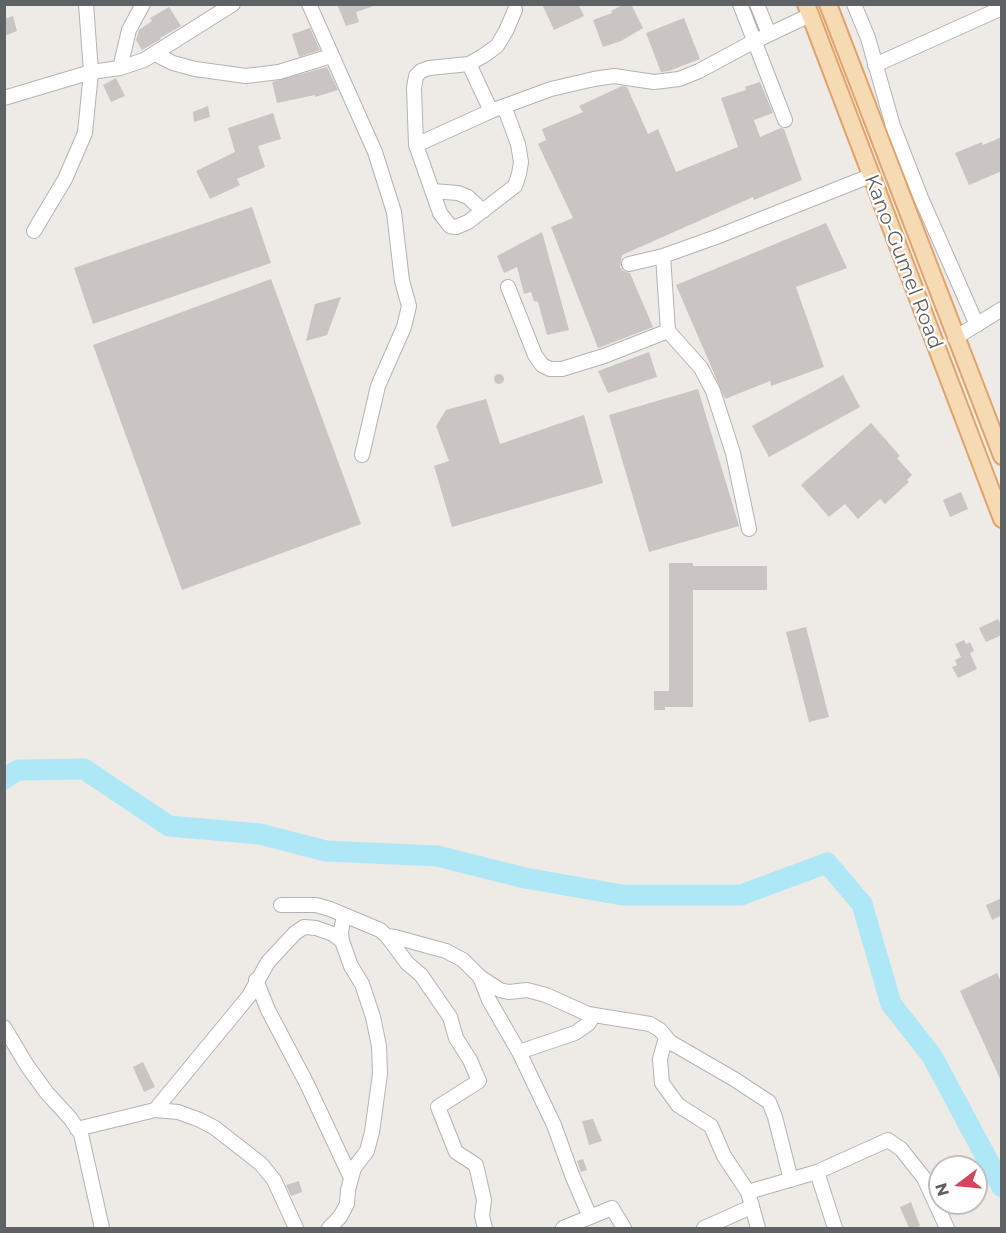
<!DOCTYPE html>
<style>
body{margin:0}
#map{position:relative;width:1006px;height:1233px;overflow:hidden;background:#eeeae6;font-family:Montserrat,sans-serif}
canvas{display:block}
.frame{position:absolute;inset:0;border:6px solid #5e6264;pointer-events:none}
.north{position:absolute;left:928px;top:1155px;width:60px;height:60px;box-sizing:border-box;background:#fff;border:2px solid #bfc0c1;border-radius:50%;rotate:254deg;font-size:16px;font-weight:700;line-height:24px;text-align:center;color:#5e6264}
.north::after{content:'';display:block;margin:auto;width:21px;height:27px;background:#d6445d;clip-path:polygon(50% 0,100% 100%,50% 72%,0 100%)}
</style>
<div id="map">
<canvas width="1006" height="1233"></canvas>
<div class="frame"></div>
<div class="north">N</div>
</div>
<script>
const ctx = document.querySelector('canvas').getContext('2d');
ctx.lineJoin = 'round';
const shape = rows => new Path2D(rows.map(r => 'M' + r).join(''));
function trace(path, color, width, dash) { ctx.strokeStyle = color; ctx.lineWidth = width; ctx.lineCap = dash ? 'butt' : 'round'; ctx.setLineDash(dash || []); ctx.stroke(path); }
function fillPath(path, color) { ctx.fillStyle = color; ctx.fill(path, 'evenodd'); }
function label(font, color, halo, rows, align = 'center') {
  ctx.font = font + ' Montserrat,sans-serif'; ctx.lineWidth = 4.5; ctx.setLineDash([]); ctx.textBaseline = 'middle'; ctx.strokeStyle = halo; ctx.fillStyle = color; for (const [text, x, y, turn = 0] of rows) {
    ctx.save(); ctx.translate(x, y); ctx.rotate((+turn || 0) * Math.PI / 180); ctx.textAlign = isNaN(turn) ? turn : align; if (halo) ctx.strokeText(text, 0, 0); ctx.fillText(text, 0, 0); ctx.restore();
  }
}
trace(shape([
 [4,779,18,770,84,769,169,826,260,834,326,851,437,856,525,878,622,895,741,895,827,863,862,904,891,1004,932,1056,1002,1187]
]), '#aee8f6', 21);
fillPath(shape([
 [337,4,374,4,374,6,356,12,359,22,346,26],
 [542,4,578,4,584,16,554,30],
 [624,4,631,4,643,28,621,41,603,47,593,20,612,13,611,11],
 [169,7,181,26,160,38,161,39,142,50,136,40,139,30,152,21,150,18],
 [13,16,17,31,4,36,4,19],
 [684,18,700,59,669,71,661,72,646,33],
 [310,28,320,50,299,57,292,34],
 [327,67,338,90,315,97,315,95,277,103,272,82],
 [116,78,125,96,111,102,103,85],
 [760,82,773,113,754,120,760,137,781,128,784,129,802,180,754,200,753,197,622,255,620,267,623,271,630,273,653,327,598,348,551,227,573,218,538,144,546,140,542,129,583,112,579,106,622,86,627,87,648,134,658,129,676,172,738,147,721,98,746,90,745,87],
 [208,106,210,117,194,122,193,112],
 [273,113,281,139,258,146,265,167,237,179,240,185,210,199,196,171,235,152,228,128],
 [1002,137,1002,171,969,185,955,153,982,142,983,145],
 [252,207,271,263,93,324,74,268],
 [826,223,847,268,796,287,824,367,771,386,770,381,725,399,676,285],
 [542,232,569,330,547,335,538,302,534,301,531,292,524,294,517,267,504,273,497,256],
 [271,279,361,524,182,590,93,345],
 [341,297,327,335,306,341,315,304],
 [649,352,657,377,608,393,598,371],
 '494 379a5 5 0 1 1 10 0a5 5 0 1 1-10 0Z',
 [843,375,860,407,769,457,752,426],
 [698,389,739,526,649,552,609,415],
 [486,399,500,444,584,415,603,483,452,527,434,466,449,461,436,426,446,410],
 [871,423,900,456,897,458,912,475,907,480,909,482,885,504,880,499,858,519,845,504,829,517,801,485],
 [961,492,968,509,950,517,943,500],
 [669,563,693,563,693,566,767,566,767,590,693,590,693,707,665,707,665,710,654,710,654,691,669,691],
 [998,619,1002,627,1002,635,986,642,979,628],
 [806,627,829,717,809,722,786,632],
 [964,640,966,644,970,642,974,651,970,653,977,669,958,678,952,667,957,665,955,660,961,657,955,644],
 [1002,898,1002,915,992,920,986,905],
 [997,973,1002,984,1002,1083,960,991],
 [143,1062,155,1087,144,1092,133,1067],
 [593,1119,602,1141,589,1145,582,1121],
 [583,1159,587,1170,581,1172,577,1161],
 [299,1181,302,1192,291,1196,286,1185],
 [911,1202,920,1226,914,1228,909,1228,900,1207]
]), '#cac5c2');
const minor = shape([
 [309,4,375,152,394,212,402,281,409,306,404,327,378,386,362,455],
 [740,4,785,120],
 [757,4,769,34],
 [854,4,868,38,893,126,921,198,977,325],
 [155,54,173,63,195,69,246,76,279,72,331,56],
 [469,64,491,111],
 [875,65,1002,8],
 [120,68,129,30,143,4],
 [4,98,91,72,120,68,144,60,233,4],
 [504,106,518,144,521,162,519,174,515,186,468,222,456,227,450,226,440,213,416,145,414,88,416,76,421,71,429,68,469,64,483,56,497,46,506,31,515,10],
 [416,145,491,111,551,89,594,79,614,76,654,82,679,79,699,71,751,43,810,15],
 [432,191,458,193,468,197,483,211],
 [34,231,65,179,85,133,91,72,86,4],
 [663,256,668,331,701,368,713,391,733,453,749,529],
 [629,264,663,256,716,237,870,176],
 [508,287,535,355,542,365,550,369,562,369,604,356,668,331],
 [955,338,1002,309],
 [281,905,316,905,330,909,380,930,387,936,407,963,421,975,450,1017,456,1038,470,1060,479,1081,438,1107,456,1152,476,1165,484,1200,482,1216,485,1228],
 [387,936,395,937,446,951,463,960,480,977,500,990,509,992,527,990,546,995,588,1014,650,1024,660,1030,670,1042,734,1079,769,1102,775,1117,791,1180],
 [480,977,489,1000,519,1052,554,1125,572,1175,590,1217,612,1208,624,1228],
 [256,980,268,1010,307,1084,351,1178],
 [4,1027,28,1067,47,1093,70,1118,81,1134,102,1228],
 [666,1037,660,1059,662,1083,678,1105,711,1126,724,1156,748,1192,758,1228],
 [519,1052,575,1033,588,1024,594,1015],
 [155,1110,249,996,268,962,295,933,304,927,316,928,333,934,342,941],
 [77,1129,155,1110,178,1112,200,1120,215,1128,261,1164,274,1180,296,1228],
 [817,1172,835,1228],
 [748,1192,817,1172,888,1140,901,1149,924,1178,947,1228],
 [329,1228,340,1217,347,1204,348,1190,354,1168,367,1151,372,1132,380,1074,379,1046,373,1017,362,984,351,966,342,941,341,932,344,915],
 [563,1228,590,1217],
 [704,1228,751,1207]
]);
const major = shape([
 [806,4,1002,519],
 [828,4,1002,456]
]);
trace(minor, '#b1b4b6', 16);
trace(major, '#e2a36b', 20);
trace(minor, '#fff', 14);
trace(major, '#f6dab3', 16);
label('20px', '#5e6264', '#fff', [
 ["Kano-Gumel Road",903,262,69]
]);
</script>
